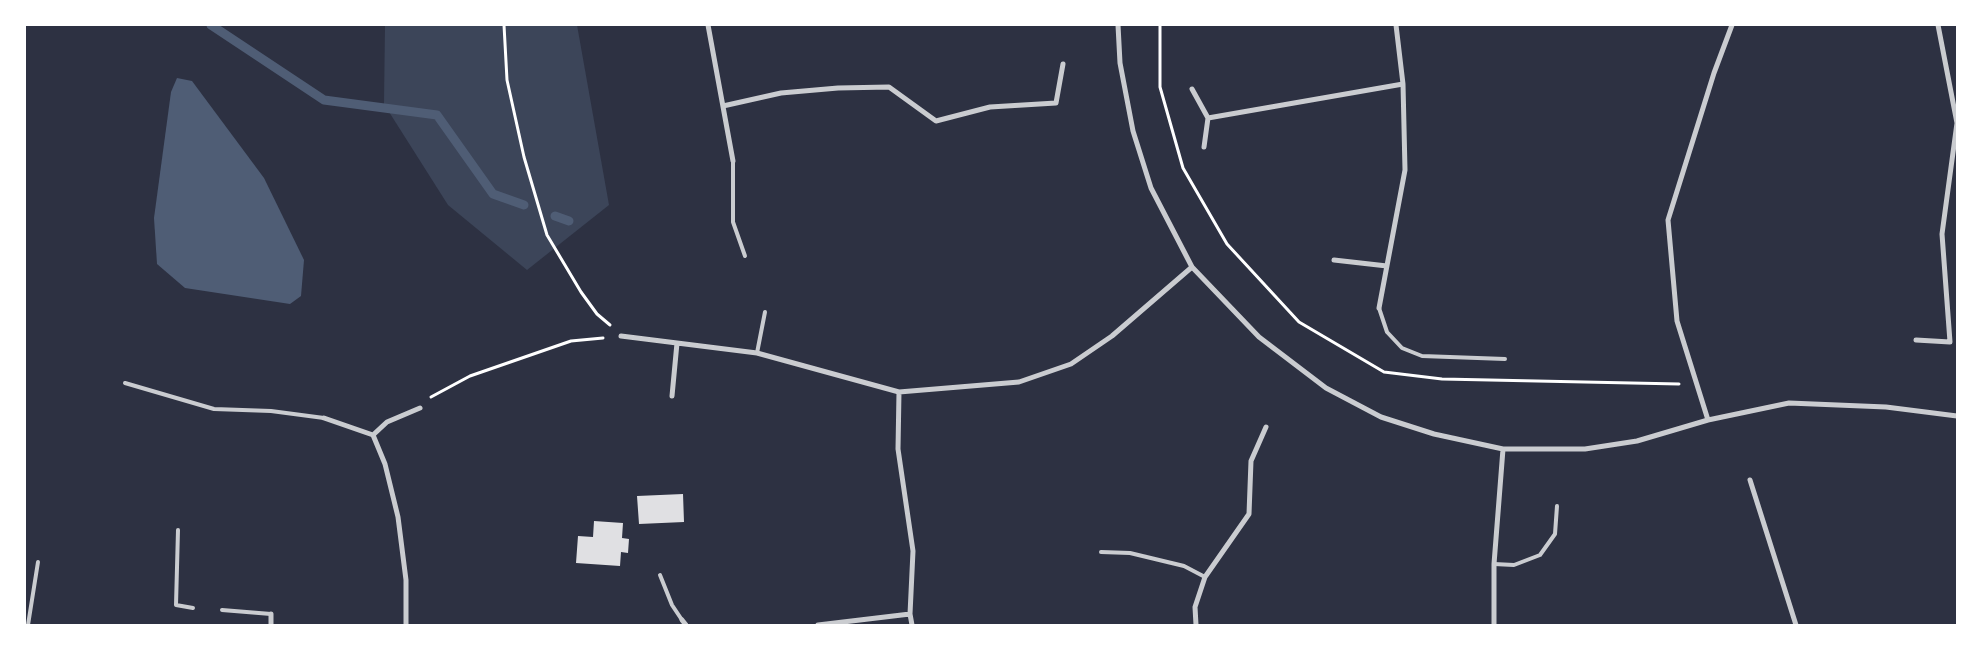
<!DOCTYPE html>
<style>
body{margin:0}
#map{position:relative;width:1982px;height:650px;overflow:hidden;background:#2d3142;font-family:"Varela Round",sans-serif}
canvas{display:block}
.frame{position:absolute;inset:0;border:26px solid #fff;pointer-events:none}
</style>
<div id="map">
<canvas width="1982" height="650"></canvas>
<div class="frame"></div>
</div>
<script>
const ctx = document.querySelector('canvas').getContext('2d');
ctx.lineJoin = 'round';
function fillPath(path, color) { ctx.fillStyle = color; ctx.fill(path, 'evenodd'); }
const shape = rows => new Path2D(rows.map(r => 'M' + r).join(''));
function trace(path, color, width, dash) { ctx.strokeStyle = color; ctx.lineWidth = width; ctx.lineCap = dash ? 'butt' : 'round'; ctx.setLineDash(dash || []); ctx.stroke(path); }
fillPath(shape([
 [385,25,577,25,609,205,527,270,448,205,384,104]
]), '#3c4559');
fillPath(shape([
 [177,78,192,81,264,178,304,260,301,296,290,304,185,288,157,264,154,218,171,92]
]), '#4f5d75');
trace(shape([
 [211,25,324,100,437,115,493,194,524,205],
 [555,216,569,221]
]), '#4f5d75', 9);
fillPath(shape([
 [683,494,684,522,639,524,637,496],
 [594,521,623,523,622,538,629,539,628,553,621,552,620,566,576,563,578,536,593,537]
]), '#e0e0e3');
trace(shape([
 [504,25,507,80,524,157,547,235,581,292,597,314,610,325],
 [1160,25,1160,87,1183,168,1227,244,1299,322,1384,372,1442,379,1679,384],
 [431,397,470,376,571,341,603,338]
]), '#fff', 3);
trace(shape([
 [733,161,733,222,745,256],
 [1379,308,1387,332,1402,348,1422,356,1505,359],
 [757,353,765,312],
 [125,383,214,409,271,411,324,418],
 [178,530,176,605,193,608],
 [1101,552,1130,553,1184,566,1205,577],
 [1494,564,1514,565,1540,555,1555,534,1557,506],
 [660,575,672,605,682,620],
 [222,610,271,614],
 [28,625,38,562]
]), '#caccd0', 4);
trace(shape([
 [708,25,733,161],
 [1118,25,1120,63,1133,131,1151,188,1192,267,1259,337,1326,388,1381,417,1434,434,1503,449,1585,449,1637,441,1708,420,1789,403,1886,407,1957,416],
 [1192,89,1208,118,1204,147],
 [723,106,781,93,838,88,889,87,936,121,990,107,1056,103,1063,64],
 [1208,118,1403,84],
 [1334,260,1387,266],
 [1379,308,1405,170,1403,84,1396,25],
 [621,336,757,353,899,392,1019,382,1071,364,1112,336,1192,267],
 [1916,340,1950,342,1942,234,1957,123,1938,25],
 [899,392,898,449,913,551,910,614,912,625],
 [672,396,677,343],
 [324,418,373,435,387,422,420,408],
 [1708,420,1677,321,1668,220,1714,73,1732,25],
 [373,435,385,464,398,517,406,580,406,625],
 [1750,480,1796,625],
 [271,614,271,625],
 [682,620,686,625],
 [818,625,910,614],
 [1196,625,1195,607,1205,577,1249,514,1251,461,1266,427],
 [1494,625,1494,564,1503,449]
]), '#caccd0', 5);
</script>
